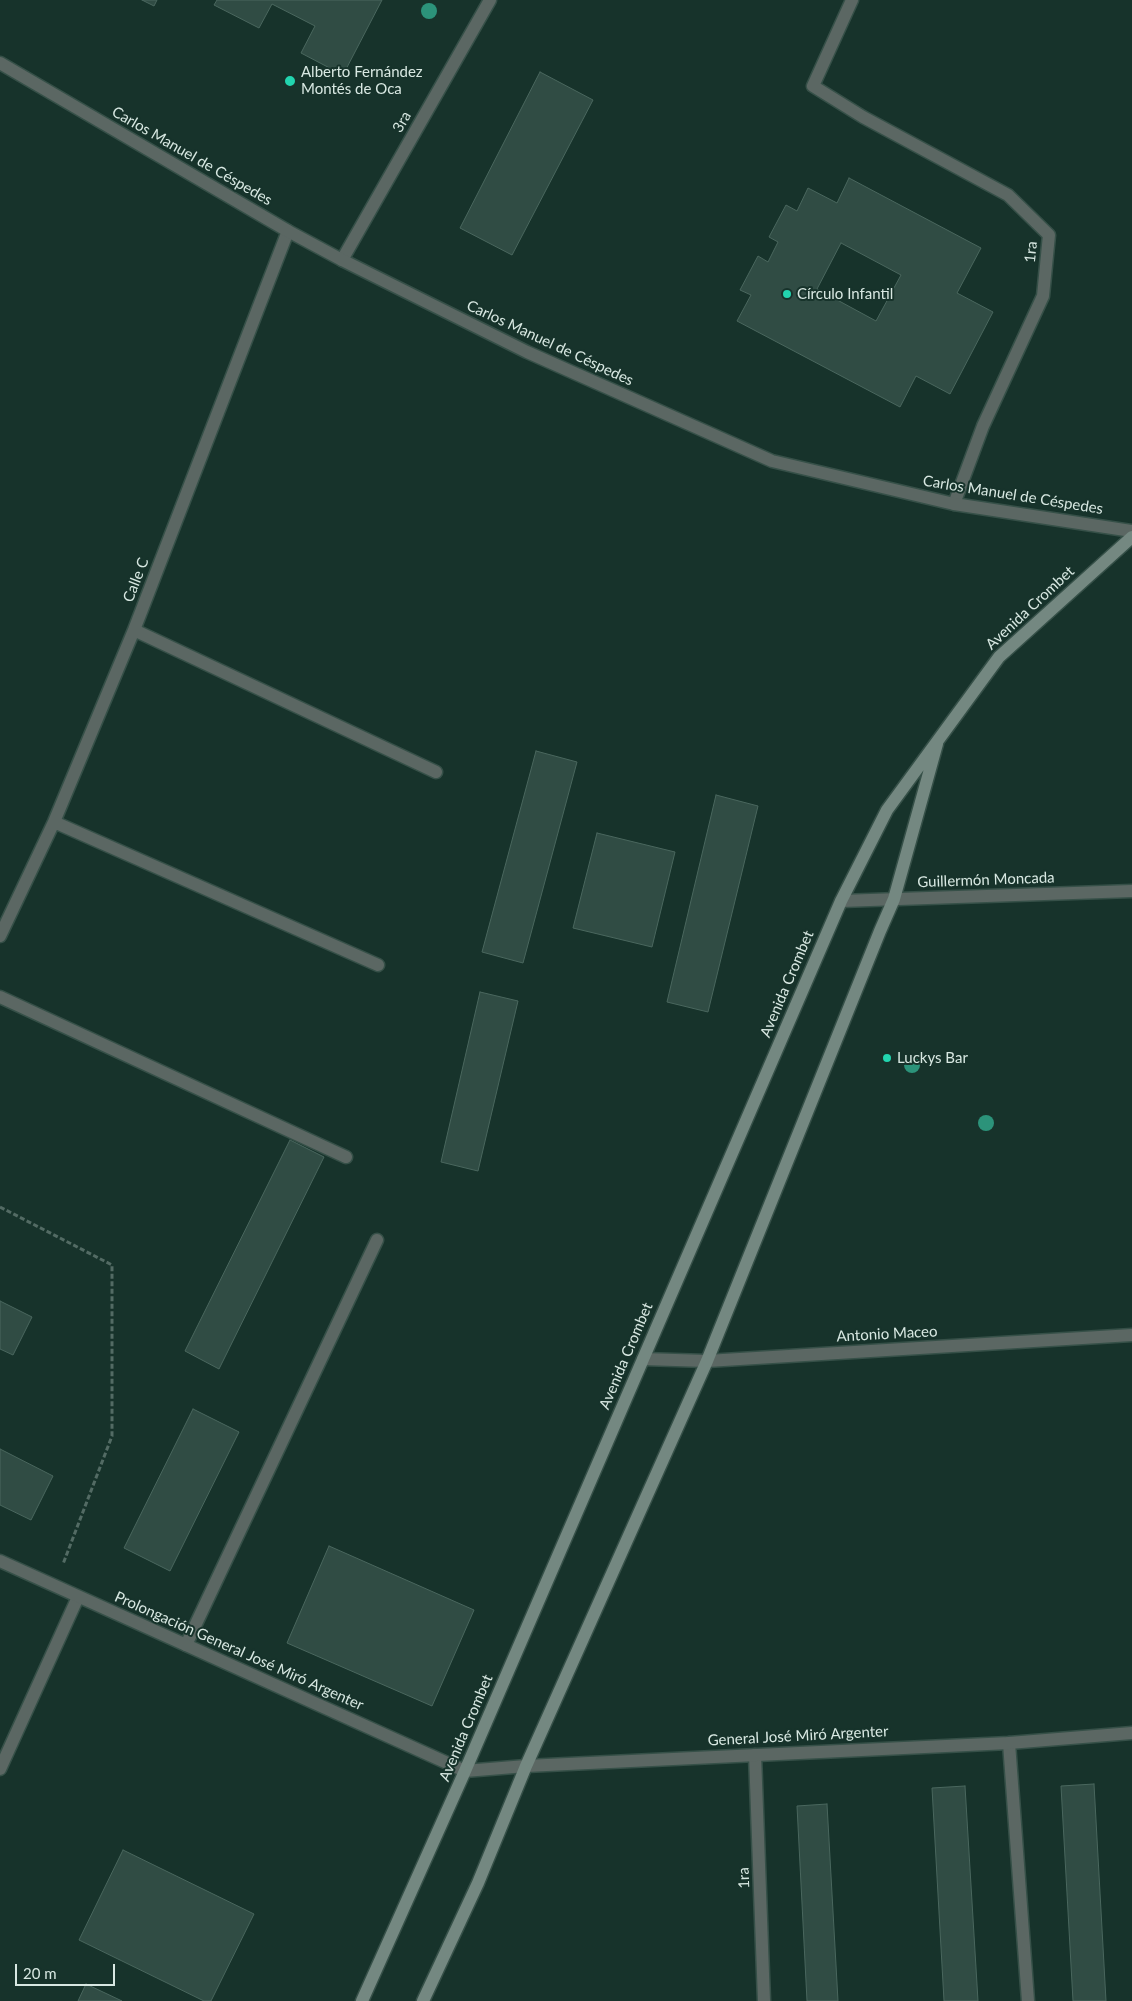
<!DOCTYPE html>
<meta charset="utf-8">
<style>
body{margin:0}
#map{position:relative;width:1132px;height:2001px;overflow:hidden;background:#17332b;font-family:Lato,sans-serif}
canvas{display:block}
.scale{position:absolute;left:15px;top:1964px;width:100px;height:22px;box-sizing:border-box;border:2px solid #d8e8e2;border-top:0;padding-left:6px;font-size:15px;line-height:18px;white-space:nowrap;color:#d8e8e2;-webkit-text-stroke:4px #17332b;paint-order:stroke}
</style>
<div id="map">
<canvas width="1132" height="2001"></canvas>
<div class="scale">20 m</div>
</div>
<script>
const ctx = document.querySelector('canvas').getContext('2d');
ctx.lineJoin = 'round';
function fillPath(path, color) { ctx.fillStyle = color; ctx.fill(path, 'evenodd'); }
const shape = rows => new Path2D(rows.map(r => 'M' + r).join(''));
function trace(path, color, width, dash) { ctx.strokeStyle = color; ctx.lineWidth = width; ctx.lineCap = dash ? 'butt' : 'round'; ctx.setLineDash(dash || []); ctx.stroke(path); }
function label(font, color, halo, rows, align = 'center') {
  ctx.font = font + ' Lato,sans-serif'; ctx.lineWidth = 4; ctx.setLineDash([]); ctx.textBaseline = 'middle'; ctx.strokeStyle = halo; ctx.fillStyle = color; for (const [text, x, y, turn = 0] of rows) {
    ctx.save(); ctx.translate(x, y); ctx.rotate((+turn || 0) * Math.PI / 180); ctx.textAlign = isNaN(turn) ? turn : align; if (halo) ctx.strokeText(text, 0, 0); ctx.fillText(text, 0, 0); ctx.restore();
  }
}
const building = shape([
 [142,0,157,0,154,6,142,0],
 [217,0,382,0,343,75,301,53,315,26,272,4,259,28,214,5,217,0],
 [540,72,593,100,512,255,460,228,540,72],
 [849,178,981,248,957,293,993,312,950,394,916,376,900,407,737,321,751,295,740,290,758,256,768,262,778,242,769,237,786,205,797,211,808,188,837,203,849,178],
 [841,243,901,275,876,321,817,289,841,243],
 [536,751,577,762,523,963,482,952,536,751],
 [716,795,758,806,708,1012,667,1002,716,795],
 [597,833,675,852,652,947,573,928,597,833],
 [480,992,518,1001,478,1171,441,1162,480,992],
 [290,1140,324,1157,219,1369,185,1351,290,1140],
 [0,1301,32,1317,13,1355,0,1349,0,1301],
 [193,1409,239,1432,170,1571,124,1548,193,1409],
 [0,1449,53,1476,31,1520,0,1505,0,1449],
 [329,1546,474,1610,432,1706,287,1643,329,1546],
 [1094,1784,1106,2001,1073,2001,1061,1786,1094,1784],
 [965,1786,978,2001,944,2001,932,1788,965,1786],
 [827,1804,838,2001,807,2001,797,1806,827,1804],
 [123,1850,254,1914,211,2001,204,2001,79,1940,123,1850],
 [86,1984,122,2001,78,2001,86,1984]
]);
fillPath(building, '#304c44');
trace(building, '#4a675e', 1);
const service = shape([
 [186,1645,377,1240],
 [0,1769,78,1597]
]);
const minor = shape([
 [852,0,813,86,863,117,1008,195,1049,235,1043,296,983,426,954,504],
 [342,260,490,0],
 [134,630,436,772],
 [54,822,378,965],
 [0,936,54,822,134,630,288,231],
 [0,997,346,1157],
 [643,1359,707,1361,1132,1335],
 [1009,1743,1028,2001],
 [755,1755,764,2001]
]);
const tertiary = shape([
 [0,63,288,231,342,260,527,352,772,461,954,504,1132,531],
 [841,901,1132,891],
 [0,1561,465,1771,526,1766,1009,1743,1132,1733]
]);
const secondary = shape([
 [362,2001,465,1771,841,901,887,810,999,657,1132,537],
 [423,2001,478,1883,526,1766,707,1361,880,931,894,899,937,744]
]);
trace(service, '#365048', 15);
trace(minor, '#365048', 15);
trace(tertiary, '#365048', 15);
trace(secondary, '#365048', 15);
trace(shape([
 [0,1207,112,1265,112,1436,63,1564]
]), '#536b64', 3, [5, 2.5]);
trace(service, '#5b6763', 12);
trace(minor, '#5b6763', 12);
trace(tertiary, '#5b6763', 12);
trace(secondary, '#748881', 12);
ctx.fillStyle = '#2c937a';
for (const [x, y] of [
 [429,11],
 [912,1065],
 [986,1123]
]) { ctx.beginPath(); ctx.arc(x, y, 8, 0, 2 * Math.PI); ctx.fill(); }
for (const [x, y, r, color] of [
 [290,81,6,"#22d5af"],
 [787,294,5,"#22d5af"],
 [887,1058,5,"#22d5af"]
]) { const dot = new Path2D(); dot.arc(x, y, r, 0, 2 * Math.PI); ctx.fillStyle = color; ctx.fill(dot); trace(dot, '#17332b', 2); }
label('15px', '#d8e8e2', '#17332b', [
 ["Alberto Fernández",301,72],
 ["Montés de Oca",301,89],
 ["Círculo Infantil",797,294],
 ["Luckys Bar",897,1058]
], 'left');
label('15px', '#d8e8e2', '#17332b', [
 ["3ra",402,122,-60],
 ["Carlos Manuel de Céspedes",192,156,30],
 ["1ra",1031,252,-84],
 ["Carlos Manuel de Céspedes",550,343,25],
 ["Carlos Manuel de Céspedes",1013,495,9],
 ["Calle C",136,580,-69],
 ["Avenida Crombet",1030,608,-43],
 ["Guillermón Moncada",986,880,-2],
 ["Avenida Crombet",787,984,-67],
 ["Antonio Maceo",887,1334,-3],
 ["Avenida Crombet",626,1356,-67],
 ["Prolongación General José Miró Argenter",239,1651,24],
 ["Avenida Crombet",466,1728,-67],
 ["General José Miró Argenter",798,1736,-3],
 ["1ra",744,1878,-92]
]);
</script>
